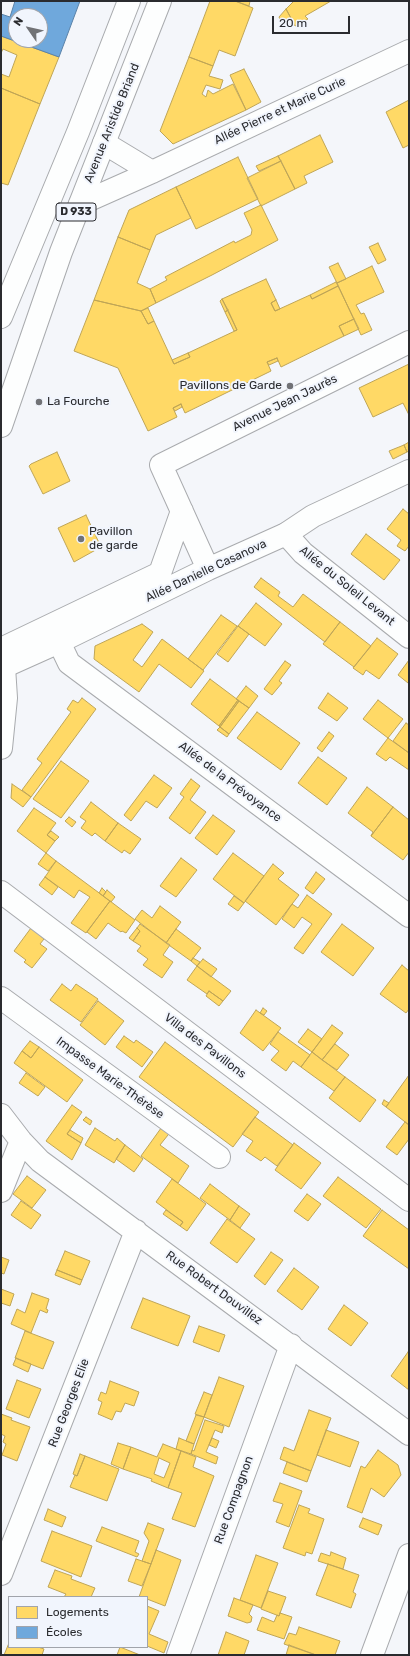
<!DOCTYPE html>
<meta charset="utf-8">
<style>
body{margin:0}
#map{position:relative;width:410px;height:1656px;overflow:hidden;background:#f4f6fa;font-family:Rubik,sans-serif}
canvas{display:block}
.frame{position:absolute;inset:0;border:2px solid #2a2b2f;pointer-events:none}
.legend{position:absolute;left:8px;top:1596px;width:140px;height:52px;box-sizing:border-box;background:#f1f5fd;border:1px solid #a1a4ab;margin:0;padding:5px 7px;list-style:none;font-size:12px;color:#2a2b2f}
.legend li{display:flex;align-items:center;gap:8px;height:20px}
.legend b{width:20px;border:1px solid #a1a4ab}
.north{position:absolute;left:8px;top:8px;width:40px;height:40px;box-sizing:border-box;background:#f1f5fd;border:1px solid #a1a4ab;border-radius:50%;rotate:304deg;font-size:11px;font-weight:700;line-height:16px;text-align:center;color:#2a2b2f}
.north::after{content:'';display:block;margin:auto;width:14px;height:18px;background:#717276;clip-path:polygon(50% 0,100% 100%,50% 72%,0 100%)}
.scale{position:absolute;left:272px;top:16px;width:78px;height:18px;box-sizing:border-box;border:2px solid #2a2b2f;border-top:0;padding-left:5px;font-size:12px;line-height:14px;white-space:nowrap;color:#2a2b2f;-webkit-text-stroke:3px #f1f5fd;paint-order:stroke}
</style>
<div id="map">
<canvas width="410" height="1656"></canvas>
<div class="frame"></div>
<ul class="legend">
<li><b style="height:11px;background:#ffd966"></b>Logements</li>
<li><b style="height:11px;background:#6fa8dc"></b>Écoles</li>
</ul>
<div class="north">N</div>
<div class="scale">20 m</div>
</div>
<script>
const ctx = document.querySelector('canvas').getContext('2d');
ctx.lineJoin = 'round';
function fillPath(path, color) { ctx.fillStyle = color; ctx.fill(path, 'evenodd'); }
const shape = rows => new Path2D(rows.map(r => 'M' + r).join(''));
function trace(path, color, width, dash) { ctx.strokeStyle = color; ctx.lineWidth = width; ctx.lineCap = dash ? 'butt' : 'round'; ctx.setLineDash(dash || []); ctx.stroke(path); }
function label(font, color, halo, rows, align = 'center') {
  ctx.font = font + ' Rubik,sans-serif'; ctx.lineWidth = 4; ctx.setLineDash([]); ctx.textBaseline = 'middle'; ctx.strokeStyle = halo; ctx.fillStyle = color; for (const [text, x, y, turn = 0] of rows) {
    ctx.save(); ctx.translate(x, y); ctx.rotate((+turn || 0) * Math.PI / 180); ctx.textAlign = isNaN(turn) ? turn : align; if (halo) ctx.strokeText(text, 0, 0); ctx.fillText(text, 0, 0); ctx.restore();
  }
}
const homes = shape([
 [210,1,235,1,253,8,235,56,219,50,213,66,189,57,210,1],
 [235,1,250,1,249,6,235,1],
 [294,1,331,1,305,16,308,19,295,26,286,9,294,1],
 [286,9,291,18,282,24,279,17,286,9],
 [1,36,59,57,40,104,1,88,1,74,9,77,17,55,3,49,1,53,1,36],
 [189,57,213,66,209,76,223,80,220,89,206,85,202,94,206,97,208,90,213,94,233,84,246,110,173,144,160,131,189,57],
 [244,69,261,102,246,110,230,75,244,69],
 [1,88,40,104,8,185,1,183,1,88],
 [409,100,409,145,403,148,386,112,409,100],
 [320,135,333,162,304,176,307,183,295,189,278,156,320,135],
 [278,156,281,161,259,171,256,166,278,156],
 [238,157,258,199,196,229,176,187,238,157],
 [281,161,295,189,261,206,247,178,281,161],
 [176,187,191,218,156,235,150,250,118,237,129,210,176,187],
 [261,205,278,240,212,275,156,303,150,289,167,280,165,277,234,241,235,243,251,235,252,230,244,213,261,205],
 [118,237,150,250,137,283,150,289,156,303,141,311,94,300,118,237],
 [378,243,386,260,378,264,369,247,378,243],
 [338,263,346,279,337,283,329,267,338,263],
 [372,266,384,292,356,305,361,314,364,313,372,330,361,335,337,283,372,266],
 [266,279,276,300,271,303,275,311,310,295,312,299,338,286,354,319,339,326,344,336,281,367,277,358,267,362,271,371,185,413,181,404,173,408,177,417,148,431,118,368,74,351,94,300,141,311,148,324,154,321,174,364,190,357,188,353,237,330,222,299,266,279],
 [336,282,338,286,312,299,310,295,336,282],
 [222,299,228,310,225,312,220,301,222,299],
 [276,300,280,309,275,311,271,303,276,300],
 [148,308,154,321,148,324,141,311,148,308],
 [228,310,237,330,234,331,225,312,228,310],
 [354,319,359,329,344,336,339,326,354,319],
 [188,353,190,357,174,364,172,360,188,353],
 [277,358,278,361,269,365,267,362,277,358],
 [409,364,409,415,403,403,373,417,359,388,409,364],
 [181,404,182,407,175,411,173,408,181,404],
 [409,442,409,451,407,452,404,445,409,442],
 [404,445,407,452,393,459,389,451,404,445],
 [57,452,70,481,43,494,29,466,31,464,57,452],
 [403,509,409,514,409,546,405,551,397,546,401,540,387,529,403,509],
 [86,515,101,547,74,562,58,528,86,515],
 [366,534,400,560,384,580,351,554,366,534],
 [261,578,280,592,278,596,293,607,303,594,340,622,325,642,254,587,261,578],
 [256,603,282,624,265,646,238,626,256,603],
 [221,615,237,626,203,670,188,659,221,615],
 [340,622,371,646,354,667,323,644,340,622],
 [142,624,153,632,133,660,142,667,162,639,204,671,191,688,159,664,139,692,94,659,95,646,142,624],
 [238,626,249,634,228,662,217,654,238,626],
 [377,638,398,654,379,679,366,670,363,675,353,668,377,638],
 [409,660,409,682,408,683,398,675,409,660],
 [285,661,291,665,279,681,282,683,272,695,264,689,285,661],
 [210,679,238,700,219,726,191,704,210,679],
 [246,686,258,696,249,708,236,699,246,686],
 [328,693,348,708,337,721,318,708,328,693],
 [82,698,96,709,31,797,22,790,42,763,37,759,71,712,67,709,73,700,78,703,82,698],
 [238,700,239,701,220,727,219,726,238,700],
 [378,700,403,719,388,738,363,719,378,700],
 [239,701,249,708,229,734,220,727,239,701],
 [257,712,300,743,281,770,237,738,257,712],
 [406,723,409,725,409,753,393,741,406,723],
 [220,727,229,734,227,737,217,730,220,727],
 [329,732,334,736,322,752,317,748,329,732],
 [388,738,409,753,409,770,390,757,386,761,376,754,388,738],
 [318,757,347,778,327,805,298,783,318,757],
 [61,761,89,781,61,818,33,799,61,761],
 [154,775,172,788,157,808,146,801,131,821,124,815,154,775],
 [191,779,200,786,190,800,206,812,190,834,169,818,184,797,180,794,191,779],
 [12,784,31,797,23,807,11,798,12,784],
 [367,787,393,807,371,836,373,832,348,813,367,787],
 [91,802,118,823,105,841,95,833,92,836,81,828,86,821,80,817,91,802],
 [393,807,409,820,409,852,403,860,371,836,393,807],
 [34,808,56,823,47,835,55,841,46,853,17,831,34,808],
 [213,815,235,831,217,855,195,838,213,815],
 [69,817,76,822,72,827,65,821,69,817],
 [118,823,141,839,130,854,124,850,122,853,105,841,118,823],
 [51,831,59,837,55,841,47,835,51,831],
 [46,853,56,861,48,871,38,864,46,853],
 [233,853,264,876,244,903,213,879,233,853],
 [181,858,197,870,176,897,160,886,181,858],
 [56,861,110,901,86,933,71,923,90,897,79,890,74,898,45,877,56,861],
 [273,864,284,873,278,879,299,895,276,925,245,901,273,864],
 [316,872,325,879,313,894,305,888,316,872],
 [45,877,58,887,52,895,39,885,45,877],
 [102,888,106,892,103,896,99,893,102,888],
 [107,890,115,897,111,902,103,896,107,890],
 [307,895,332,914,303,954,294,948,312,924,302,917,294,928,282,919,292,904,298,908,307,895],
 [234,896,244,903,238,911,228,904,234,896],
 [110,901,135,920,126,933,122,931,121,932,108,923,96,939,87,932,110,901],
 [160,906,181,922,166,943,135,919,142,910,152,918,160,906],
 [140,924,170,945,163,955,173,962,162,978,143,965,148,959,137,951,141,946,133,941,140,931,137,928,140,924],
 [342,924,374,948,353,976,321,952,342,924],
 [31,928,44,939,40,944,47,949,32,968,24,962,26,960,14,951,31,928],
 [137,928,140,931,133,941,129,938,137,928],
 [176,929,201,948,191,961,166,943,176,929],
 [193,958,200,962,197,966,191,961,193,958],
 [203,959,217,969,211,977,197,966,203,959],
 [402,965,409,971,409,1009,406,1013,380,994,402,965],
 [197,966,231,991,223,1001,209,991,207,994,187,980,197,966],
 [62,984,71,991,76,984,98,999,81,1022,50,1000,62,984],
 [209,991,223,1001,219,1006,206,996,209,991],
 [98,1001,124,1021,105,1045,80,1025,98,1001],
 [263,1008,267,1011,264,1015,260,1013,263,1008],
 [256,1010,281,1028,263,1051,240,1033,256,1010],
 [332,1025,343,1033,322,1060,312,1052,332,1025],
 [308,1029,322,1039,312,1052,298,1042,308,1029],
 [278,1032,310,1055,301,1067,293,1061,286,1071,271,1060,279,1051,270,1044,278,1032],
 [124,1036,134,1043,136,1040,153,1052,142,1067,116,1047,124,1036],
 [30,1041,39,1047,31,1058,22,1051,30,1041],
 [165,1042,259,1112,233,1147,139,1077,165,1042],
 [335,1044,349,1055,337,1070,322,1060,335,1044],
 [39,1047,83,1080,67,1102,14,1063,22,1051,31,1058,39,1047],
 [312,1052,345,1077,334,1091,301,1067,312,1052],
 [26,1073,45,1087,38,1096,19,1083,26,1073],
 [409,1075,409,1125,386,1107,409,1075],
 [345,1077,376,1100,360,1122,329,1098,345,1077],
 [384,1100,389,1103,386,1107,382,1104,384,1100],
 [72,1105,82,1112,67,1134,81,1143,72,1160,46,1141,72,1105],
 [86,1117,92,1121,90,1125,83,1120,86,1117],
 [255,1117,293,1145,277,1166,265,1157,261,1161,246,1151,253,1141,242,1134,255,1117],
 [405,1122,409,1125,409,1139,397,1155,386,1147,405,1122],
 [164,1124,172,1130,160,1145,189,1166,178,1183,141,1156,164,1124],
 [95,1128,115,1141,117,1138,125,1145,114,1163,85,1145,95,1128],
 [70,1130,83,1138,81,1143,67,1134,70,1130],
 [294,1143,321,1163,301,1189,275,1170,294,1143],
 [125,1145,143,1159,134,1172,116,1159,125,1145],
 [27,1176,46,1190,32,1208,13,1194,27,1176],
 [338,1177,381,1209,366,1228,323,1196,338,1177],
 [172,1179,206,1204,187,1231,180,1226,183,1222,156,1202,172,1179],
 [210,1184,239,1206,230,1220,200,1198,210,1184],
 [307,1194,321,1204,308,1221,294,1211,307,1194],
 [21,1201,41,1215,31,1229,11,1215,21,1201],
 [239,1206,250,1214,240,1228,230,1220,239,1206],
 [166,1210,183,1222,180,1226,163,1214,166,1210],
 [382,1210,409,1230,409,1269,363,1236,382,1210],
 [227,1219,255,1239,237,1263,210,1243,227,1219],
 [65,1251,90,1261,82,1280,57,1270,65,1251],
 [271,1252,283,1260,265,1285,254,1276,271,1252],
 [1,1257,9,1260,4,1274,1,1273,1,1257],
 [294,1268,319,1287,302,1310,277,1291,294,1268],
 [57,1270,82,1280,80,1285,55,1275,57,1270],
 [1,1289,14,1294,10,1306,1,1303,1,1289],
 [32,1293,49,1299,46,1309,48,1310,47,1313,40,1310,31,1333,11,1324,17,1309,25,1313,32,1293],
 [143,1298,190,1316,178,1346,131,1328,143,1298],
 [344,1305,368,1323,351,1346,328,1329,344,1305],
 [199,1326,225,1335,219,1352,193,1342,199,1326],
 [25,1331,54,1342,43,1369,15,1358,25,1331],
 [408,1352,409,1353,409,1390,391,1376,408,1352],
 [16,1358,31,1364,28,1372,13,1365,16,1358],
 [219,1377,244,1386,229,1427,204,1417,219,1377],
 [17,1380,41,1389,29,1418,6,1409,17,1380],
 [110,1381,139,1392,134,1406,125,1403,121,1412,116,1411,112,1420,98,1414,102,1402,98,1400,101,1392,106,1394,110,1381],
 [204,1392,212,1395,204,1417,195,1414,204,1392],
 [309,1410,331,1418,311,1471,280,1459,284,1447,294,1451,309,1410],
 [1,1414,12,1418,11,1420,30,1427,17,1461,2,1455,6,1444,3,1442,5,1436,1,1434,1,1414],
 [196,1415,204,1417,194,1444,186,1441,196,1415],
 [205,1420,224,1426,222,1433,215,1430,206,1452,218,1457,216,1464,191,1454,192,1450,194,1451,205,1420],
 [326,1430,359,1442,350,1467,317,1455,326,1430],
 [179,1438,194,1444,191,1454,176,1449,179,1438],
 [212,1438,219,1441,216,1448,209,1445,212,1438],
 [118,1443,131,1447,123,1469,111,1464,118,1443],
 [163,1444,181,1451,168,1488,151,1481,152,1479,123,1469,131,1447,157,1457,163,1444],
 [159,1458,170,1463,164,1478,154,1474,159,1458],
 [378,1450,398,1465,401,1475,384,1497,371,1488,362,1513,347,1507,361,1466,365,1468,378,1450],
 [181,1451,196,1457,193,1467,214,1476,195,1527,172,1519,182,1493,168,1488,181,1451],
 [80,1454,85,1456,77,1476,73,1474,80,1454],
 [85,1456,119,1469,107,1501,70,1487,75,1475,77,1476,85,1456],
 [287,1462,311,1471,307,1482,283,1473,287,1462],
 [280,1483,302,1491,289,1527,276,1522,283,1504,273,1501,280,1483],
 [299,1505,310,1509,308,1513,324,1519,312,1554,306,1552,305,1556,283,1548,299,1505],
 [48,1509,66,1517,62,1527,44,1520,48,1509],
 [363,1518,382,1525,378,1535,359,1527,363,1518],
 [148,1523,164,1529,151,1564,142,1561,149,1541,144,1533,148,1523],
 [102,1527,139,1541,135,1552,139,1554,137,1557,96,1541,102,1527],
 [52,1531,92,1546,81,1577,41,1561,52,1531],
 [156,1550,181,1560,165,1606,147,1599,147,1597,139,1597,156,1550],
 [331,1552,346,1558,343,1569,318,1561,321,1553,330,1556,331,1552],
 [256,1555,278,1563,261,1608,240,1600,256,1555],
 [136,1559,151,1564,142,1586,128,1581,136,1559],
 [328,1564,359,1575,353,1592,356,1594,351,1608,316,1595,328,1564],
 [55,1570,72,1576,71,1579,95,1588,91,1597,64,1597,66,1594,48,1587,55,1570],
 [268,1591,286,1597,279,1616,261,1609,268,1591],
 [234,1598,253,1605,249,1614,252,1617,251,1622,247,1623,228,1616,234,1598],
 [147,1606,159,1611,149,1634,168,1642,164,1653,147,1646,147,1606],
 [280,1613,292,1617,284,1639,257,1630,262,1617,274,1622,277,1615,279,1616,280,1613],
 [299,1627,340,1641,335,1655,316,1655,284,1644,289,1633,296,1635,299,1627],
 [226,1632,249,1641,244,1655,218,1655,226,1632],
 [9,1643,9,1647,38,1647,44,1649,42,1655,4,1655,9,1643],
 [289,1645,316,1655,286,1655,289,1645],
 [120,1647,140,1655,117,1655,120,1647]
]);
fillPath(homes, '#ffd966');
trace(homes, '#bfa556', 1);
const schools = shape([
 [15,1,80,1,59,57,1,36,1,14,10,17,15,1],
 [16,16,40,16,40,40,16,40,16,16]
]);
fillPath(schools, '#6fa8dc');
trace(schools, '#5a82a8', 1);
const minor = shape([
 [104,143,152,172],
 [80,204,152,172,409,51],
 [286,534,303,553,409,637],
 [59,642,69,663,409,916],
 [1,748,6,698,4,667,7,648],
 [1,892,409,1200],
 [1,998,219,1157],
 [1,1115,21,1141,40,1161,409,1434],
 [1,1191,21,1141],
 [1,1574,136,1231],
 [178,1655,291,1345],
 [372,1655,409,1555]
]);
const secondary = shape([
 [208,569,161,465,409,342],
 [1,649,160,573,182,511],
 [1,668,59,642,208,569,286,534,313,516,409,471]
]);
const primary = shape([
 [1,317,78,132,129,1],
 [1,426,61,252,160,1]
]);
trace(minor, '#a9abae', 24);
trace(secondary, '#a9abae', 24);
trace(primary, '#a9abae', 24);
trace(minor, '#fdfefe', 22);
trace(secondary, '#fdfefe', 22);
trace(primary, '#fdfefe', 22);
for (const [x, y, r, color] of [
 [290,386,4,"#717276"],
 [39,402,4,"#717276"],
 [81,539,4,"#717276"]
]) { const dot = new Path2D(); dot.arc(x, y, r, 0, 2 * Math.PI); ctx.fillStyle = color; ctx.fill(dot); trace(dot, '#f1f5fd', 1.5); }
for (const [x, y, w] of [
 [76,212,40]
]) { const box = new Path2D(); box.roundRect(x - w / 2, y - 9, w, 18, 3); ctx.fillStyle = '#f1f5fd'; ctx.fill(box); trace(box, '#2a2b2f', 1); }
label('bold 11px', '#2a2b2f', null, [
 ["D 933",76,212]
]);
label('12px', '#2a2b2f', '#f1f5fd', [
 ["Allée Pierre et Marie Curie",280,111,-25],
 ["Avenue Aristide Briand",112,123,-68],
 ["Avenue Jean Jaurès",285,403,-26],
 ["Allée Danielle Casanova",206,571,-25],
 ["Allée du Soleil Levant",347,586,39],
 ["Allée de la Prévoyance",230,782,37],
 ["Villa des Pavillons",205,1046,37],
 ["Impasse Marie-Thérèse",110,1078,36],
 ["Rue Robert Douvillez",214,1288,36],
 ["Rue Georges Elie",69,1403,-69],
 ["Rue Compagnon",234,1500,-70]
]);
label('12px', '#2a2b2f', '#f1f5fd', [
 ["Pavillons de Garde",282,386,"right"],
 ["La Fourche",47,402],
 ["Pavillon",89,532],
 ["de garde",89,546]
], 'left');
</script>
